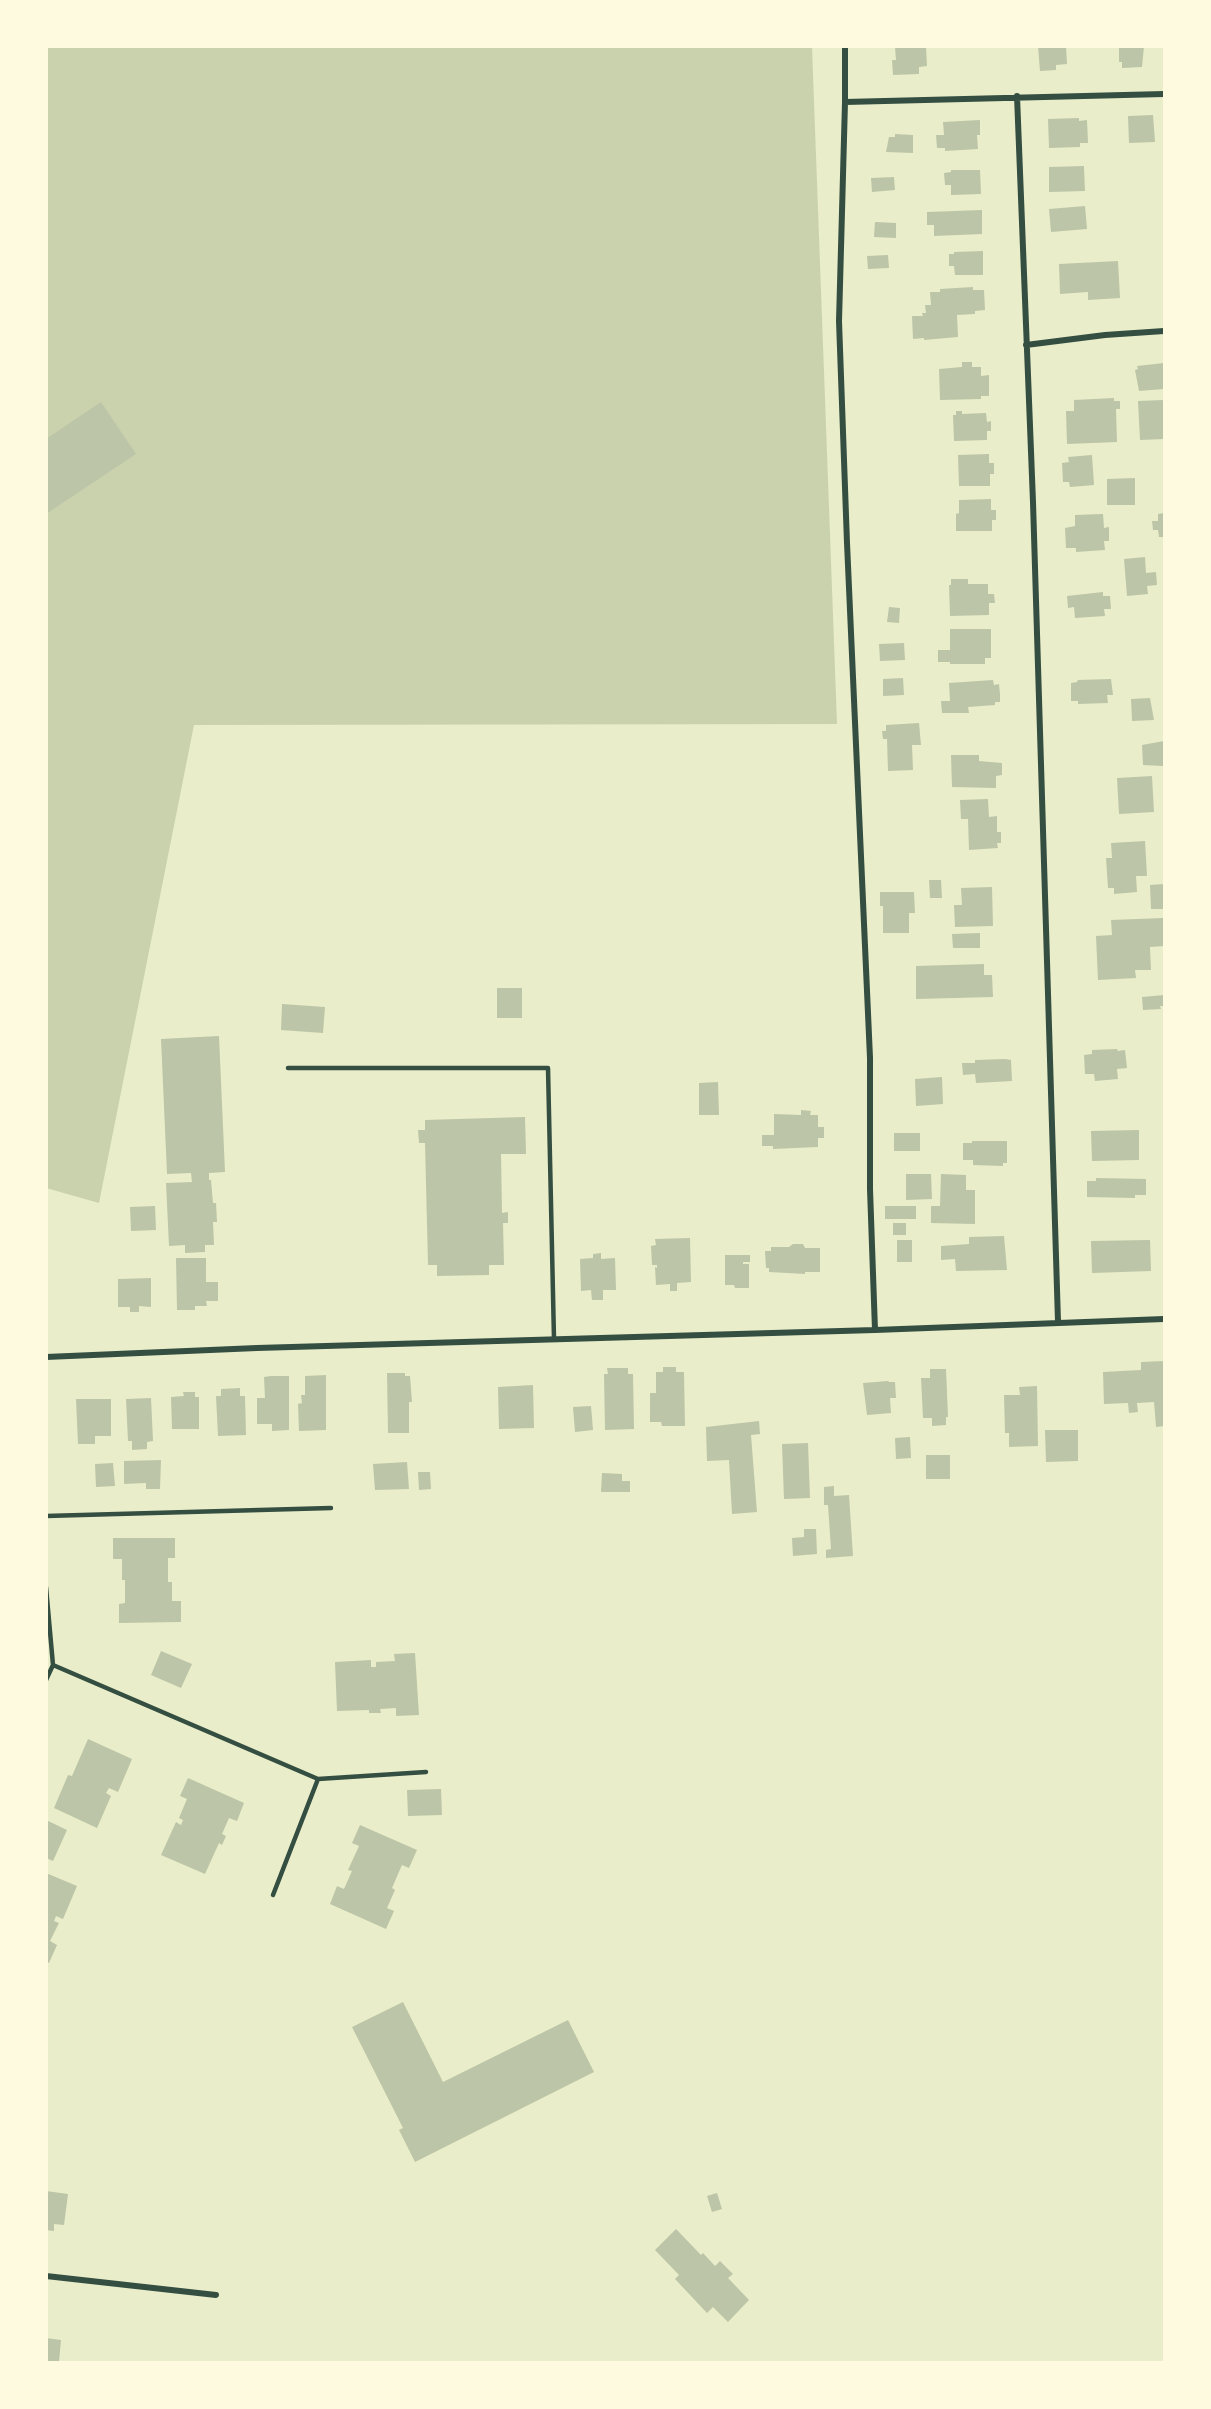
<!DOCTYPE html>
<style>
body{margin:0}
#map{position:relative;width:1211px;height:2409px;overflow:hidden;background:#e9edc9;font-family:Jost,sans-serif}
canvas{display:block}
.frame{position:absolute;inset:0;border:48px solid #fefae0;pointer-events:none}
</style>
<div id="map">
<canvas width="1211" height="2409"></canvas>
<div class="frame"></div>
</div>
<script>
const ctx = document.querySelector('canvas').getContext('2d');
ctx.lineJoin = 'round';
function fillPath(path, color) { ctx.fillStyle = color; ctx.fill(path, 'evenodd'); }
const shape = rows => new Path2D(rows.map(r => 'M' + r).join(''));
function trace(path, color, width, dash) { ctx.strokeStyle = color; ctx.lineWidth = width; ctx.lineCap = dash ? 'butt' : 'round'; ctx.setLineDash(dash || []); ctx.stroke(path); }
fillPath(shape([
 [46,47,812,47,837,724,194,725,99,1203,46,1188]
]), '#cad2ad');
fillPath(shape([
 [926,46,927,66,919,67,919,74,893,75,892,60,896,60,895,47],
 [1038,46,1066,46,1067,64,1056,65,1056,70,1040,71],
 [1119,46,1144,46,1142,67,1122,68,1122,62,1119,62],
 [1153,115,1155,142,1129,143,1128,116],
 [1079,118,1079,121,1087,120,1088,143,1080,143,1080,147,1049,148,1048,119],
 [980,120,980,135,977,135,978,149,945,151,945,148,937,148,936,135,944,135,943,122],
 [895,134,913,135,913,153,886,152,889,137,895,137],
 [1084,166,1085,191,1049,192,1049,167],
 [951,170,980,170,981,194,951,195,951,185,945,185,944,173,951,172],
 [894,177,895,190,872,192,871,178],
 [1085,206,1087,229,1051,232,1049,209],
 [982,210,982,234,934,236,934,225,927,225,927,212],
 [875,222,896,223,896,238,874,237],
 [983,251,983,275,955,275,954,266,949,266,949,254,954,254,954,252],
 [888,255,889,268,868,269,867,256],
 [1118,261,1120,298,1088,300,1088,292,1060,294,1059,264],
 [973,287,973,290,984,290,985,310,975,311,975,314,957,315,958,337,924,340,924,338,913,339,912,316,923,316,922,313,926,313,925,305,931,305,930,292,940,292,940,289],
 [962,362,972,362,972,367,981,367,981,376,989,375,989,396,981,396,981,399,940,400,939,369,962,367],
 [1164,363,1164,389,1139,391,1135,370,1138,369,1137,366],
 [1114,398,1114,401,1120,401,1120,409,1116,409,1117,442,1067,444,1066,411,1074,411,1074,400],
 [1164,400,1164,439,1140,440,1138,401],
 [101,402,136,454,46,514,46,439],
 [956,411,962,411,962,414,986,413,987,422,991,421,991,431,987,431,987,440,954,441,953,415,956,415],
 [989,454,989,463,994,463,994,474,990,474,990,486,959,486,958,455],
 [1092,455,1094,485,1070,487,1069,482,1063,482,1062,463,1069,462,1068,457],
 [1135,478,1135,505,1107,505,1107,479],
 [991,499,991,510,996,510,996,520,992,520,992,531,956,531,956,514,959,513,959,500],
 [1164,513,1164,537,1159,537,1158,530,1153,530,1152,521,1158,521,1158,514],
 [1103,514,1104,528,1109,527,1109,541,1104,541,1105,550,1076,552,1076,548,1066,548,1065,528,1075,526,1075,515],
 [1145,557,1146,573,1156,572,1157,585,1147,586,1148,594,1127,596,1124,559],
 [951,579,968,579,968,584,988,584,988,594,994,594,995,603,989,603,989,615,950,616,949,585,951,585],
 [1103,592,1103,596,1110,596,1111,609,1104,609,1105,616,1075,618,1074,607,1068,608,1067,596],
 [889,607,900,608,899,623,887,622],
 [950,629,991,629,991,658,985,658,985,664,950,664,950,662,938,662,938,650,950,650],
 [904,643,905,660,880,661,879,644],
 [903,678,904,695,883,696,883,679],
 [1111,679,1113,695,1107,695,1108,703,1078,704,1078,701,1071,701,1071,683,1077,682,1078,680],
 [993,680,994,685,999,684,1000,694,1000,702,995,702,995,705,968,707,969,713,942,713,941,701,950,701,949,683],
 [1150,698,1154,720,1132,721,1131,699],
 [919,723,921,745,912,745,913,770,888,771,887,739,883,739,882,731,886,731,886,725],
 [1164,741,1164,766,1143,765,1142,745],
 [951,755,979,755,979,761,1002,763,1002,775,996,776,996,788,952,787],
 [1152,776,1154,812,1119,814,1117,778],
 [988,799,989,817,997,816,997,832,1001,832,1001,843,997,843,998,848,969,850,968,819,961,819,960,800],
 [1145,841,1147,876,1136,876,1137,892,1114,894,1114,888,1108,888,1106,858,1112,858,1111,843],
 [929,880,941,880,942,898,930,898],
 [1164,884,1164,909,1151,909,1150,885],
 [992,887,993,926,955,927,954,905,962,905,961,888],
 [880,892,914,892,915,913,909,913,909,933,883,933,883,906,880,906],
 [1163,918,1164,946,1150,947,1151,970,1135,970,1136,978,1098,980,1096,936,1112,935,1111,920],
 [980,933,980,948,953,948,952,934],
 [984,964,984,975,992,975,993,997,916,999,916,966],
 [497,988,522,988,522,1018,497,1018],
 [1164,995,1164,1006,1160,1006,1161,1009,1143,1010,1142,997],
 [282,1004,325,1007,323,1033,281,1030],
 [219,1036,225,1172,209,1173,209,1180,211,1180,213,1203,216,1203,217,1222,213,1222,214,1245,205,1245,205,1252,185,1253,185,1245,169,1246,166,1183,192,1182,191,1173,167,1174,161,1039],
 [1117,1049,1118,1051,1125,1050,1127,1068,1117,1069,1118,1079,1095,1081,1094,1074,1085,1074,1084,1055,1092,1054,1092,1050],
 [1005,1059,1011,1060,1012,1081,976,1083,975,1074,963,1075,962,1063,975,1063,975,1060],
 [942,1077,943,1104,916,1106,915,1079],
 [718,1082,719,1115,699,1115,699,1083],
 [801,1110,811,1111,810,1115,818,1115,818,1127,824,1127,824,1138,818,1138,818,1147,773,1149,773,1146,762,1146,762,1135,774,1135,774,1114,801,1115],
 [525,1117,526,1154,501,1154,502,1213,508,1212,508,1223,503,1223,504,1265,489,1265,489,1275,437,1276,437,1265,428,1265,425,1143,419,1143,418,1130,425,1130,425,1120],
 [1139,1130,1139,1160,1092,1161,1091,1131],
 [894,1133,920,1133,920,1151,894,1151],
 [972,1141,1007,1141,1007,1163,1003,1163,1003,1166,973,1165,973,1160,963,1160,963,1143,972,1143],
 [906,1174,931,1174,932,1199,906,1200],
 [941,1174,966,1175,966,1190,975,1190,975,1224,931,1223,931,1206,940,1206],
 [1096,1178,1146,1179,1146,1195,1135,1195,1135,1198,1087,1197,1087,1181,1096,1181],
 [155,1206,156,1230,131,1231,130,1207],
 [885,1206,916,1206,916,1219,885,1219],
 [893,1223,906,1223,906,1235,893,1235],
 [1004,1236,1007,1270,956,1271,955,1259,941,1260,941,1246,969,1244,969,1237],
 [690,1238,691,1282,677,1283,677,1291,670,1291,670,1284,656,1285,655,1267,657,1268,657,1265,652,1265,651,1246,656,1245,655,1239],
 [897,1240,912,1240,912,1262,897,1262],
 [1150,1240,1151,1271,1092,1273,1091,1241],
 [793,1244,803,1244,805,1248,820,1248,820,1272,805,1272,805,1274,769,1272,769,1268,766,1268,765,1251,771,1251,771,1247,789,1247],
 [601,1253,601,1259,615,1258,616,1290,603,1290,603,1300,592,1300,591,1290,581,1291,580,1259,593,1258,593,1254],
 [725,1255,750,1255,750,1262,743,1262,743,1264,749,1264,749,1288,735,1288,734,1285,725,1285],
 [176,1258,206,1258,206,1282,218,1282,218,1301,206,1301,207,1306,195,1306,195,1310,177,1310],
 [151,1278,151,1307,139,1306,139,1312,130,1312,130,1307,118,1307,118,1279],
 [1164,1361,1164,1426,1156,1427,1154,1402,1137,1403,1138,1412,1129,1413,1128,1403,1104,1404,1103,1372,1141,1370,1141,1362],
 [663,1367,676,1367,676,1372,684,1372,685,1426,662,1426,661,1422,650,1422,650,1393,656,1393,656,1372,663,1372],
 [607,1368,628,1368,628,1374,633,1374,634,1429,605,1430,604,1374,608,1374],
 [930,1369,946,1369,948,1417,946,1417,946,1425,932,1426,932,1418,923,1418,921,1378,930,1378],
 [387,1373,405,1373,405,1376,410,1376,412,1402,409,1402,409,1433,388,1433],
 [326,1375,326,1430,299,1431,298,1404,302,1403,301,1395,305,1395,305,1376],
 [271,1376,289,1376,289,1430,272,1431,272,1424,257,1424,257,1398,265,1398,264,1377],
 [888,1381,889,1382,895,1382,896,1398,890,1398,891,1413,867,1415,863,1383],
 [533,1385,534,1428,499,1429,498,1387],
 [1037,1386,1038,1446,1009,1447,1009,1433,1005,1433,1004,1395,1020,1395,1019,1387],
 [240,1388,240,1396,245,1396,246,1435,218,1436,216,1396,221,1396,221,1389],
 [183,1392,195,1392,195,1397,199,1397,199,1429,172,1429,171,1397,184,1396],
 [151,1398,153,1441,147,1442,147,1449,132,1450,132,1441,128,1441,126,1399],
 [76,1399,111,1399,111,1436,95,1436,95,1444,78,1444],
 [591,1406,593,1430,575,1432,573,1407],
 [759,1421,760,1434,751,1435,757,1512,732,1514,729,1460,707,1461,706,1427],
 [1045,1430,1078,1430,1078,1461,1046,1462],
 [910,1437,911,1458,896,1459,895,1438],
 [808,1443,810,1498,784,1499,782,1444],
 [926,1455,950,1455,950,1479,926,1479],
 [161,1460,160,1489,146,1489,146,1483,124,1484,124,1461],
 [407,1462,409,1489,375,1490,373,1464],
 [113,1463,115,1486,96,1487,95,1464],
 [418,1472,430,1472,431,1489,419,1490],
 [602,1473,622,1474,622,1481,630,1481,630,1492,601,1492],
 [834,1486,834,1496,849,1495,853,1556,826,1558,826,1550,831,1549,828,1505,824,1505,824,1487],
 [804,1529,816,1529,817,1554,793,1556,792,1538,804,1537],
 [113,1538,175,1538,175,1558,168,1558,168,1582,172,1582,172,1601,181,1601,181,1622,119,1623,119,1604,125,1603,125,1580,122,1580,122,1559,113,1559],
 [161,1651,192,1664,181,1688,151,1675],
 [415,1653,419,1715,396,1716,396,1708,380,1709,381,1713,369,1713,369,1710,337,1711,335,1662,371,1660,371,1667,376,1667,376,1662,395,1661,394,1654],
 [88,1739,132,1759,118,1792,109,1788,106,1793,111,1796,97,1828,54,1808,68,1775,72,1776],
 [188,1778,244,1803,237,1821,229,1818,222,1834,226,1836,222,1845,219,1843,205,1874,161,1855,176,1822,181,1825,183,1820,179,1818,187,1799,180,1796],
 [441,1789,442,1815,408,1816,407,1790],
 [46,1820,67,1830,53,1861,46,1858],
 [360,1825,417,1850,409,1868,402,1865,392,1888,395,1890,387,1908,394,1911,386,1929,330,1904,337,1886,344,1889,352,1871,348,1870,359,1846,352,1843],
 [46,1873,77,1886,63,1919,56,1916,54,1921,59,1923,50,1941,57,1945,49,1963,46,1962],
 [403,2002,443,2082,568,2020,594,2072,415,2162,399,2130,403,2128,352,2027],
 [46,2191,68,2194,64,2225,54,2224,54,2231,46,2230],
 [717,2193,722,2209,712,2212,707,2196],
 [676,2229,701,2255,703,2253,715,2266,720,2261,733,2274,728,2278,749,2300,728,2322,713,2307,707,2313,675,2279,679,2275,655,2250],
 [46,2338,61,2340,59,2362,46,2362]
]), '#bcc5a7');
trace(shape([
 [288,1068,548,1068,554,1339],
 [46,1516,331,1508],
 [46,1587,53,1665,318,1779,273,1895],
 [46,1680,53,1665],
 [318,1779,426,1772]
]), '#344e41', 4.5);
trace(shape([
 [845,46,845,102,839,321,847,543,870,1058,870,1189,875,1330],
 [1017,96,1033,502,1058,1322],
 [845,102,1164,94],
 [1026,345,1105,335,1164,331],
 [46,1357,257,1348,875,1330,1164,1319],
 [46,2276,216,2295]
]), '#344e41', 6);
</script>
